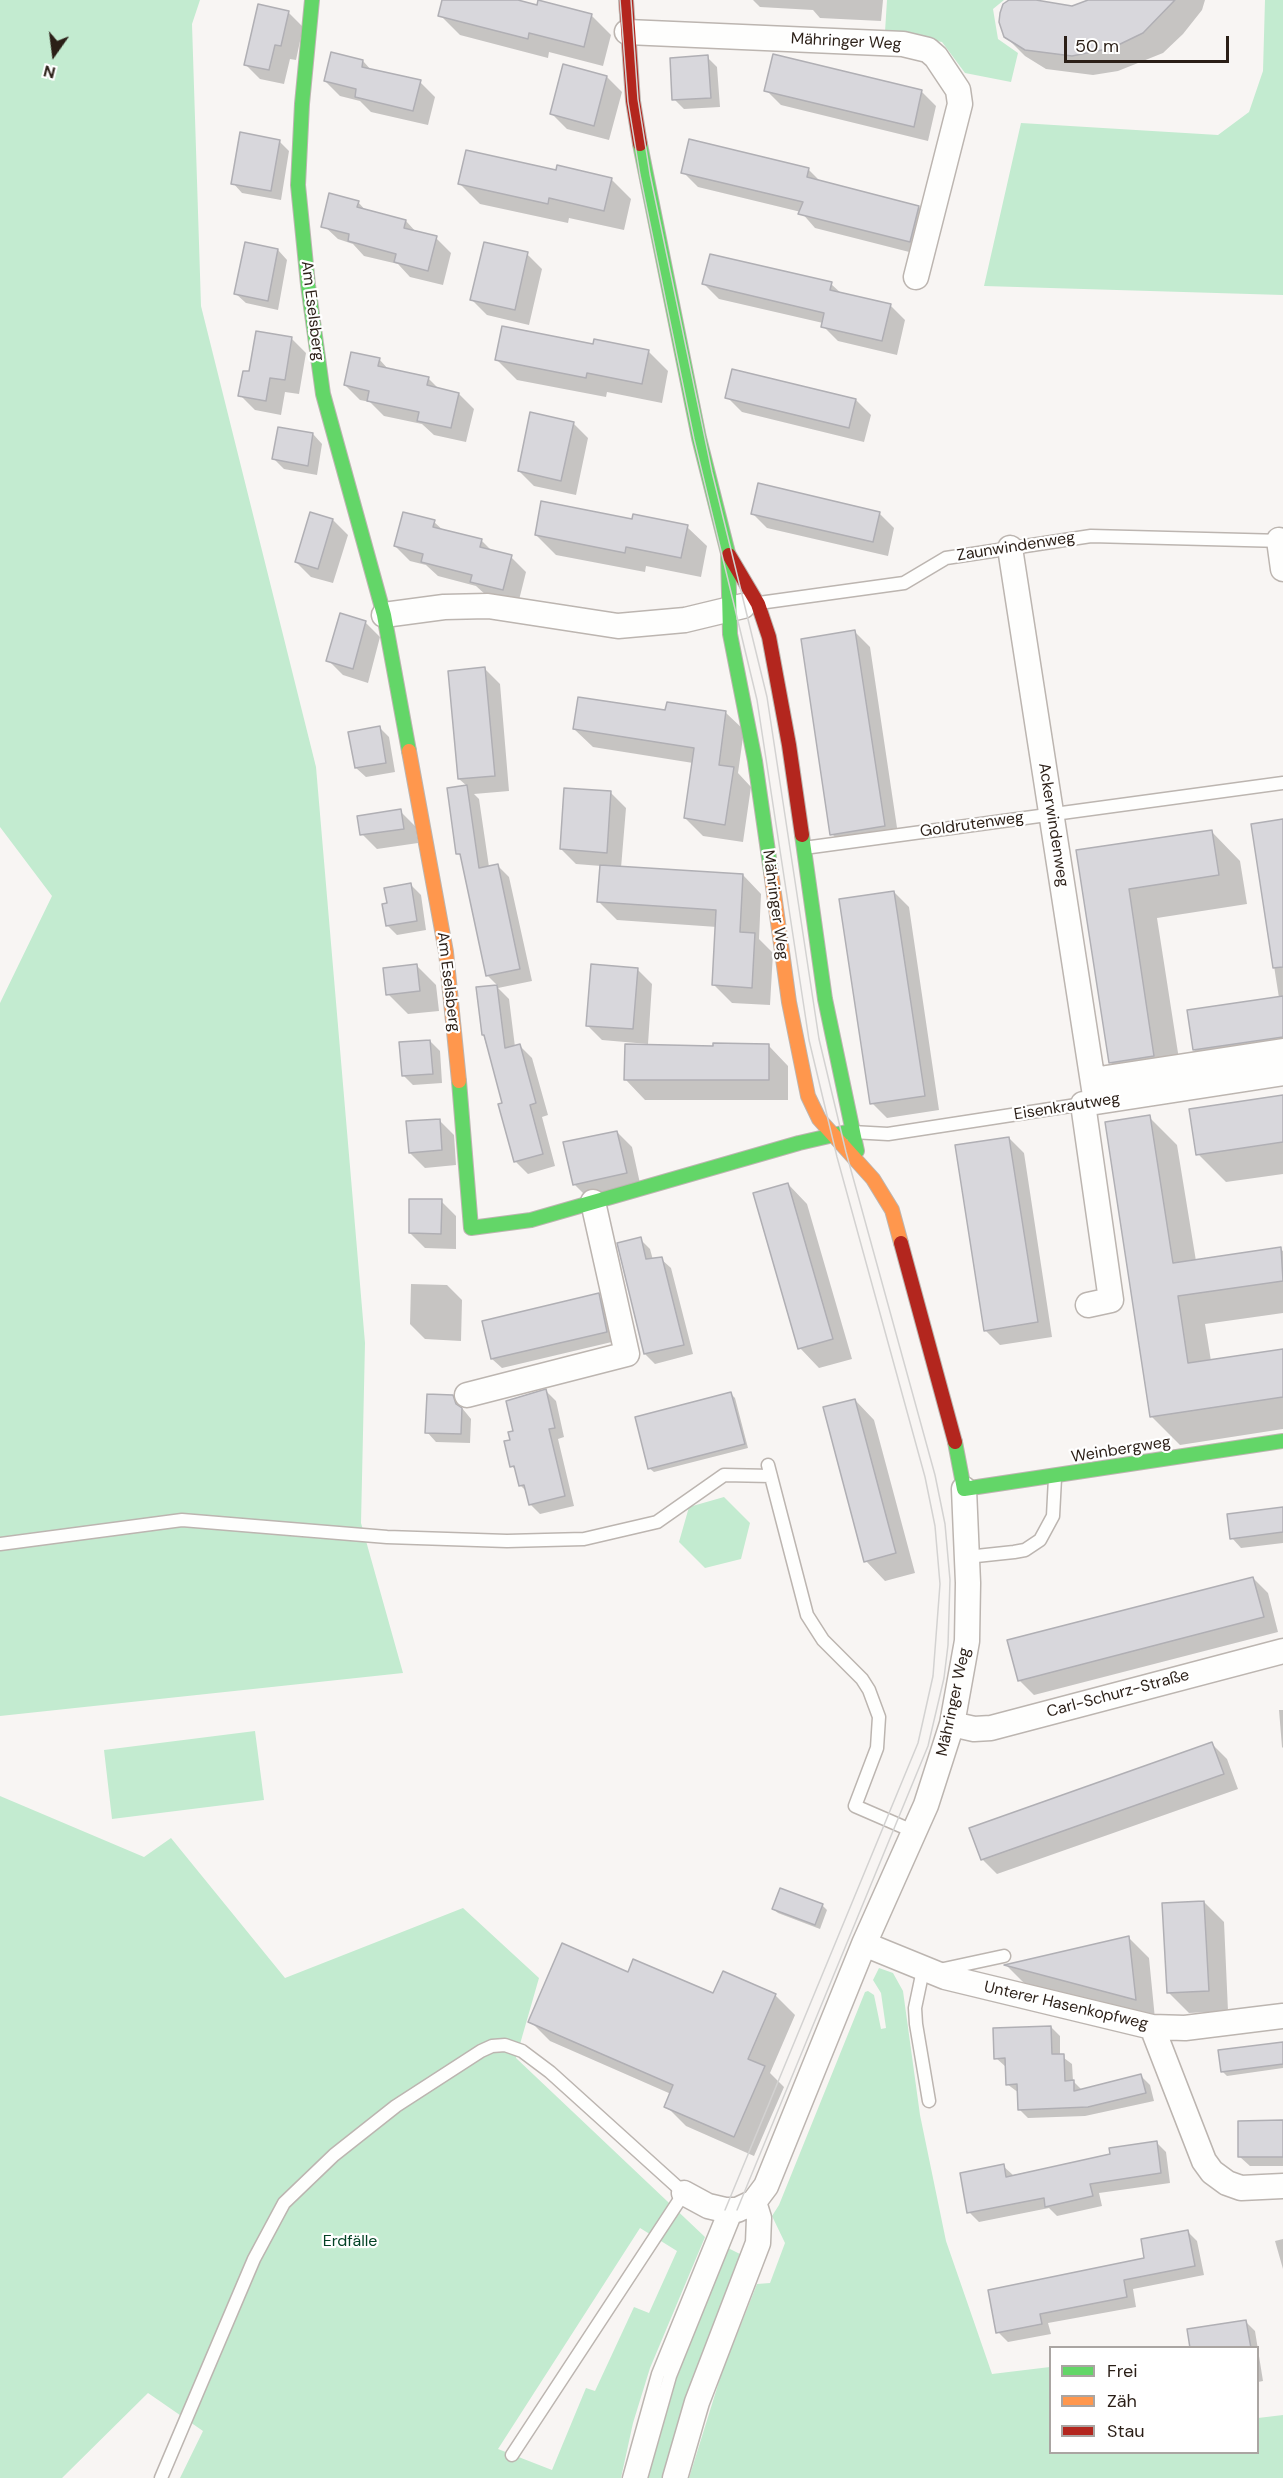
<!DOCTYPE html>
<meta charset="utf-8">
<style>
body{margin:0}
#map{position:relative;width:1283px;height:2478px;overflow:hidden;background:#f8f5f3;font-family:"DM Sans",sans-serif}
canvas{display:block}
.legend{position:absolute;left:1049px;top:2346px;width:210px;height:108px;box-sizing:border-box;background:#fff;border:2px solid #aaa5a2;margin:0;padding:8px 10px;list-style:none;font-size:18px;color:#2b1f17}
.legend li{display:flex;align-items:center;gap:12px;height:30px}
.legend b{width:30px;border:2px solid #aaa5a2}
.north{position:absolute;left:24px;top:24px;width:60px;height:60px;-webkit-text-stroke:4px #fff;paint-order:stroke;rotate:194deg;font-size:16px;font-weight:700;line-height:24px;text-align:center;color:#2b1f17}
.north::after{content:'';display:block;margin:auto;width:21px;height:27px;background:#2b1f17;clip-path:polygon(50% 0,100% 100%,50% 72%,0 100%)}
.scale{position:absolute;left:1064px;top:36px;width:165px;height:27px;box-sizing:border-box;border:3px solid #2b1f17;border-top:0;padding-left:8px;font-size:18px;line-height:21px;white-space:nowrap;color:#2b1f17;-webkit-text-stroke:4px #fff;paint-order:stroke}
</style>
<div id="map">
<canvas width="1283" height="2478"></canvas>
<ul class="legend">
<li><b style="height:8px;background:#63d668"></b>Frei</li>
<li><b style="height:8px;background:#ff974d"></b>Zäh</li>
<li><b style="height:8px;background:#b3261e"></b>Stau</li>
</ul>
<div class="north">N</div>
<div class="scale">50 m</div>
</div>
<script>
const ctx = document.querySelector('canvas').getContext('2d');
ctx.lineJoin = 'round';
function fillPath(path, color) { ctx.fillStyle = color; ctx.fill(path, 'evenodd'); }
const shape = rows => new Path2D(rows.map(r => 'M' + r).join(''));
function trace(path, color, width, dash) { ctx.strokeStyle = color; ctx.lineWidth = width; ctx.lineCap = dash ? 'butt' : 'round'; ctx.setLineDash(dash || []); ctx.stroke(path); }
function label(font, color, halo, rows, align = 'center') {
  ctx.font = font + ' "DM Sans",sans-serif'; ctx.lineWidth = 4.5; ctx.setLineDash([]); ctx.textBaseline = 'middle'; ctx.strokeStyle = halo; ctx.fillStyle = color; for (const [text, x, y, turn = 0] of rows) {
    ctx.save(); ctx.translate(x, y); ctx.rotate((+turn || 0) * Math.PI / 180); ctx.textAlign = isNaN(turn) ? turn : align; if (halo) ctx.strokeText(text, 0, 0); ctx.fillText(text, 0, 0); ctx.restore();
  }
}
fillPath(shape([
 [0,0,200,0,192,24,201,306,316,767,365,1343,361,1523,403,1673,0,1716,0,1003,52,896,0,827],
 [887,0,1004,0,993,9,998,39,1018,53,1011,82,965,73,942,42,885,32],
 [1265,0,1283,0,1283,295,984,286,1021,123,1218,135,1249,112,1263,71],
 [724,1497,750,1523,741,1559,705,1568,679,1542,689,1507],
 [255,1731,264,1800,112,1819,104,1750],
 [0,1796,144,1857,171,1838,285,1978,463,1908,539,1978,516,2058,705,2237,650,2368,633,2423,621,2478,180,2478,203,2431,148,2393,62,2478,0,2478],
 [640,2228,677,2251,649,2313,634,2307,595,2391,586,2388,552,2470,498,2449],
 [879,1968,893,1973,903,1991,920,2115,946,2241,992,2374,1050,2367,1050,2452,1258,2452,1258,2418,1283,2415,1283,2478,689,2478,722,2372,757,2284,770,2283,785,2243,772,2216,779,2205,865,1992,868,1991,874,1995,881,2029,886,2028,881,1993,873,1980],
 [728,2248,742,2255,687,2394,664,2478,648,2478,672,2390]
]), '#c3ebd0');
fillPath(shape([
 [444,0,512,0,591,15,611,35,603,66,549,52,548,58,460,35,440,15],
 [753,0,883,0,881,21,820,18,813,10,760,7],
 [1016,0,1063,8,1109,0,1205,0,1202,10,1183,34,1163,53,1118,71,1093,75,1046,69,1025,56,1005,36],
 [288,12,303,27,296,60,290,59,284,84,260,79,245,64],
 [707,57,717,67,720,107,684,109,674,99],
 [363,61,372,71,420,82,435,97,428,125,371,112,360,101,340,96,325,81],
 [564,66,607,77,622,92,609,140,567,129,552,114],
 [766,90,921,91,936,106,928,141,781,105],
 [279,141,289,151,281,200,242,193,233,183],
 [808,169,821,182,919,207,934,222,925,256,815,228,801,212,698,187,683,172],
 [557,172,611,179,631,199,624,230,569,218,568,223,480,204,460,184],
 [358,202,367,212,406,221,417,233,436,238,451,253,443,285,410,277,398,264,364,256,353,244,338,239,322,224],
 [278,250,287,260,278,310,246,303,236,294],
 [527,254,542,269,529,325,487,315,472,300],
 [704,284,831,284,842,294,890,305,905,320,897,355,838,341,823,326,823,323,719,299],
 [291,338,306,353,299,394,285,392,281,415,255,410,240,395,250,373],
 [594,346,648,351,668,371,662,403,607,392,606,397,517,380,497,360],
 [379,359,389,370,428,378,440,390,459,394,474,409,466,442,434,435,422,424,384,416,370,402,360,400,345,385],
 [727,397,856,400,871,415,864,442,742,412],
 [573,423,588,438,576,495,534,486,519,471],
 [313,434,322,444,317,475,284,469,274,459],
 [752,513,879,513,894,528,888,556,767,528],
 [333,520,348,535,333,583,311,577,296,562],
 [633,521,687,527,707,546,701,577,646,566,645,572,556,555,536,535],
 [434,522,444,531,482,541,493,552,511,557,526,572,518,604,487,596,476,586,438,576,426,565,410,561,395,546],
 [365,622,380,637,368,683,343,675,328,660],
 [855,632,870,647,899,841,847,849,832,834],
 [485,669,500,684,509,791,474,794,479,799,489,867,497,865,509,877,532,981,498,988,509,999,515,1047,520,1046,532,1058,548,1115,542,1117,555,1166,528,1174,515,1161,504,1104,483,1034,478,988,498,986,487,975,462,857,458,853,467,786,459,779],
 [667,712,725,712,744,730,738,773,751,787,743,842,703,836,685,818,693,763,593,747,574,729],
 [379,727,389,737,395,772,366,777,356,768],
 [611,793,626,808,621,868,743,875,761,894,759,939,773,953,770,1005,732,1003,714,985,717,927,617,920,599,902,601,866,576,864,561,849],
 [400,811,415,826,418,843,377,849,362,834],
 [1283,820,1283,1070,1223,1079,1194,1050,1279,998,1252,825],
 [1211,831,1240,861,1247,904,1157,918,1183,1085,1140,1092,1110,1062,1078,852],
 [411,885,421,895,426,930,397,935,387,925,388,904],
 [894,892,909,907,939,1110,887,1118,872,1103],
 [416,965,436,985,439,1011,408,1014,388,994],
 [637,969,652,984,648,1044,602,1040,587,1025],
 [430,1041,440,1051,442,1083,413,1085,403,1075],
 [769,1046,788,1066,788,1100,645,1100,626,1080,714,1048],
 [1283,1097,1283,1174,1226,1182,1198,1154],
 [1149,1117,1177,1145,1196,1261,1280,1249,1283,1251,1283,1313,1205,1324,1211,1361,1283,1350,1283,1429,1180,1445,1152,1417,1106,1124],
 [439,1120,454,1135,456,1165,425,1168,410,1153],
 [617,1132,632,1147,641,1188,589,1199,574,1184],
 [1009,1138,1024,1153,1052,1337,1000,1345,985,1330],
 [788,1184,807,1204,852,1359,819,1368,800,1348],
 [441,1201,456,1216,456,1249,425,1248,410,1233],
 [640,1239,650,1249,653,1260,661,1259,671,1268,693,1354,655,1364,645,1354],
 [411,1284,447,1285,462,1300,461,1341,425,1339,410,1324],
 [598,1295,608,1305,616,1341,502,1368,492,1359],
 [546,1391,556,1401,564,1437,558,1439,574,1506,540,1514,530,1504,528,1493,520,1485,517,1472,512,1466,512,1441],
 [731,1394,735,1398,748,1448,654,1472,649,1468],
 [453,1397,471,1419,470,1443,436,1442,427,1432],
 [855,1400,874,1420,915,1573,885,1581,866,1561],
 [1283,1509,1283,1543,1241,1548,1232,1538],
 [1253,1578,1268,1593,1278,1632,1034,1695,1019,1680],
 [1279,1710,1283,1710,1283,1748,1282,1747],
 [1212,1744,1227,1759,1238,1789,997,1874,982,1859],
 [1204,1902,1224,1922,1228,2011,1189,2013,1169,1993],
 [822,1905,827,1910,820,1929,778,1913,773,1909],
 [1129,1938,1149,1958,1155,2019,1026,1985,1007,1966],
 [628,1974,714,1995,775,1995,795,2015,770,2073,784,2087,754,2156,686,2126,666,2106,671,2094,550,2041,530,2021],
 [1051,2027,1060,2036,1060,2055,1072,2064,1073,2081,1082,2090,1141,2076,1150,2085,1154,2101,1085,2116,1028,2118,1019,2109,1019,2093,1007,2084,1006,2067,996,2058],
 [1283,2043,1283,2068,1227,2076,1222,2071],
 [1283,2122,1283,2166,1250,2166,1240,2157],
 [1156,2142,1166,2152,1170,2183,1099,2193,1102,2206,1057,2216,1049,2208,979,2222,969,2212,1003,2166,1013,2175,1112,2155],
 [1188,2232,1197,2241,1204,2275,1133,2289,1136,2307,1048,2323,1051,2334,1008,2342,998,2332,1146,2259],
 [1283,2239,1283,2269,1275,2241],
 [1245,2321,1255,2331,1263,2381,1258,2382,1258,2348,1192,2348]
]), '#0003');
const building = shape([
 [442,0,518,0,537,5,538,0,592,14,584,47,529,33,528,39,438,16,442,0],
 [1009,0,1036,0,1072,6,1088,0,1175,0,1143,33,1112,48,1072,56,1025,50,1004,37,999,22,1000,13,1003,4,1009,0],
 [258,4,289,11,281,46,275,45,269,70,244,65,258,4],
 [331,52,363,60,362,67,421,80,413,111,355,97,356,89,324,81,331,52],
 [773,54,922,90,914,127,764,91,773,54],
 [708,55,711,98,672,100,670,58,708,55],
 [563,64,607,76,594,126,550,114,563,64],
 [240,132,280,140,271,191,231,184,240,132],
 [689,139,809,168,807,177,919,206,910,242,798,214,803,202,681,173,689,139],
 [466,150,556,170,557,165,612,178,604,211,549,198,548,204,458,184,466,150],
 [329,193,359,201,357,207,406,220,404,228,437,236,428,271,394,262,396,254,348,241,349,234,321,227,329,193],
 [245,242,278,249,268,301,234,294,245,242],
 [484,242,528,252,515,310,470,300,484,242],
 [710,254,832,282,830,290,891,304,882,341,821,327,824,313,702,284,710,254],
 [502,326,593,344,594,339,649,350,642,384,587,373,586,378,495,360,502,326],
 [256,331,292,337,285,380,270,378,266,401,238,396,243,371,249,371,256,331],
 [351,352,380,358,378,366,429,377,427,385,459,393,451,428,417,421,419,412,367,401,369,391,344,385,351,352],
 [732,369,856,399,849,428,725,398,732,369],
 [530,412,574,422,561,481,518,471,530,412],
 [278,427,313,433,308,466,272,459,278,427],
 [758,483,880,512,873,542,751,514,758,483],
 [541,501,632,519,633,514,688,525,681,558,626,547,625,553,535,535,541,501],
 [310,512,333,519,318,569,295,562,310,512],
 [403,512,435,520,433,527,482,539,480,547,512,555,503,590,470,582,472,575,421,562,423,554,394,546,403,512],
 [340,613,366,621,353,669,326,661,340,613],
 [855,630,885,826,830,835,801,639,855,630],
 [485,667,495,776,458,779,448,671,485,667],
 [578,697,665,710,667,702,726,711,719,765,734,767,725,825,684,818,694,748,573,729,578,697],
 [380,726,386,763,355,768,348,732,380,726],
 [467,785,479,868,498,864,520,969,486,976,460,854,456,854,447,788,467,785],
 [564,788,611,791,607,853,560,849,564,788],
 [401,809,404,829,360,835,357,816,401,809],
 [1283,819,1283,967,1273,968,1251,824,1283,819],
 [1212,830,1219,875,1129,889,1154,1056,1109,1063,1076,850,1212,830],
 [600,865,743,874,740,932,755,933,752,988,712,985,716,910,597,902,600,865],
 [411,883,417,921,386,926,382,904,387,903,384,888,411,883],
 [894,891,925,1096,870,1104,839,899,894,891],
 [417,964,420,991,386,995,383,968,417,964],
 [591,964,638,968,633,1029,586,1026,591,964],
 [497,985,505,1048,520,1044,536,1103,530,1105,543,1154,514,1162,498,1104,502,1103,484,1035,482,1035,476,987,497,985],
 [1283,996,1283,1037,1193,1050,1187,1010,1283,996],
 [430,1040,433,1074,402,1076,399,1042,430,1040],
 [713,1043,769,1044,769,1080,624,1080,625,1044,713,1046,713,1043],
 [1283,1095,1283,1142,1196,1155,1189,1109,1283,1095],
 [1150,1115,1173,1263,1281,1247,1283,1281,1178,1296,1188,1363,1283,1349,1283,1397,1150,1417,1105,1122,1150,1115],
 [440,1119,442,1150,409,1153,406,1121,440,1119],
 [617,1131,627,1173,573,1185,563,1142,617,1131],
 [1009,1137,1038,1322,984,1331,955,1145,1009,1137],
 [788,1183,833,1339,798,1349,753,1193,788,1183],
 [409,1199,442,1199,441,1234,409,1233,409,1199],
 [641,1237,646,1259,662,1257,684,1345,644,1354,617,1243,641,1237],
 [599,1293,607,1332,491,1359,482,1321,599,1293],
 [546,1389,555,1428,549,1429,565,1496,529,1505,524,1485,519,1486,514,1466,510,1467,504,1441,510,1440,508,1432,513,1431,506,1401,546,1389],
 [731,1392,745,1444,648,1469,635,1417,731,1392],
 [427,1394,453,1395,456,1404,462,1408,461,1434,425,1433,427,1394],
 [855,1399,896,1553,864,1562,823,1407,855,1399],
 [1283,1507,1283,1532,1230,1539,1227,1514,1283,1507],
 [1253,1577,1264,1617,1018,1681,1007,1640,1253,1577],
 [1212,1742,1224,1774,981,1860,969,1828,1212,1742],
 [780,1888,823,1904,815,1925,772,1909,780,1888],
 [1204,1901,1209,1991,1167,1993,1162,1903,1204,1901],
 [1129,1936,1136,2000,1004,1965,1129,1936],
 [562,1943,628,1972,633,1959,713,1993,723,1971,776,1994,748,2059,765,2066,734,2137,664,2107,673,2085,528,2022,562,1943],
 [1051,2026,1052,2054,1064,2054,1065,2081,1074,2080,1074,2091,1141,2074,1146,2093,1088,2107,1018,2110,1017,2084,1006,2085,1005,2058,994,2059,993,2028,1051,2026],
 [1283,2042,1283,2064,1221,2072,1218,2050,1283,2042],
 [1283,2120,1283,2157,1238,2157,1238,2121,1283,2120],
 [1157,2141,1161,2173,1090,2184,1093,2196,1045,2207,1044,2198,967,2213,960,2173,1004,2164,1006,2177,1110,2154,1109,2148,1157,2141],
 [1188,2230,1195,2266,1124,2280,1127,2297,1040,2314,1042,2324,996,2333,988,2290,1144,2258,1141,2239,1188,2230],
 [1246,2320,1251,2348,1190,2348,1187,2329,1246,2320]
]);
fillPath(building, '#d8d7dc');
trace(building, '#b0afb4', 1.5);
const lane = shape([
 [759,603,904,583,946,558,1091,536,1283,541],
 [804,848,1283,783],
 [852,1132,888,1134,1083,1104],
 [768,1465,807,1615,823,1640,862,1679,869,1690,879,1717,877,1748,855,1806,915,1832],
 [0,1544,182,1520,387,1537,507,1541,584,1539,657,1522,724,1475,771,1476],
 [967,1557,1014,1552,1025,1550,1040,1540,1053,1516,1055,1478],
 [923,1970,915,2008,916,2024,929,2101],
 [939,1970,1004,1956],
 [161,2478,254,2259,284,2203,334,2155,396,2106,481,2051,492,2046,505,2045,522,2051,550,2072,684,2193,512,2455],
 [629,2478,658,2374,725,2210],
 [641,2478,670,2376,737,2210]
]);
const street = shape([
 [627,32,903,44,928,50,936,57,958,90,960,104,916,277],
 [1279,540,1283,569],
 [1010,548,1096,1102],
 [384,615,444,607,488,606,618,626,685,620,743,606],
 [1093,1080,1283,1051],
 [1088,1305,1111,1300,1083,1104,1283,1073],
 [467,1395,627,1354,593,1202],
 [952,1724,974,1729,991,1728,1283,1651],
 [864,1944,945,1977,1152,2027,1185,2028,1283,2016],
 [1152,2027,1204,2161,1212,2172,1227,2183,1241,2188,1283,2186],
 [684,2193,708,2206,725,2210,737,2210,754,2202,766,2186,864,1944,926,1805,952,1724,967,1641,968,1583,964,1489],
 [675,2478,697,2402,758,2243,759,2218,754,2202]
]);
const fast = shape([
 [312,0,302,104,298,185,308,285,323,394,384,615,409,751],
 [640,144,699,438,728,553,730,634,755,761,771,872],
 [802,835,825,999,857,1151],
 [459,1081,471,1228,531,1220,799,1143,851,1131],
 [955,1442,964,1489,1283,1441]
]);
const slow = shape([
 [409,751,446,952,459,1081],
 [771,872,789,1002,808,1096,819,1119,873,1179,892,1210,901,1243]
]);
const jam = shape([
 [626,0,633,101,640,144],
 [729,555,758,604,769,637,789,745,802,835],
 [901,1243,955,1442]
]);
trace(lane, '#bcb5b0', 15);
trace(street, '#bcb5b0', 27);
trace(fast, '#bcb5b0', 16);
trace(slow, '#bcb5b0', 16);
trace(jam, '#bcb5b0', 16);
trace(lane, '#fefefd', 12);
trace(street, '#fefefd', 24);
trace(fast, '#63d668', 14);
trace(slow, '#ff974d', 14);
trace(jam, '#b3261e', 14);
trace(shape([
 [620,0,628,102,640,175,694,439,757,700,809,1040,837,1157,925,1477,935,1526,940,1584,933,1676,918,1743,725,2210],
 [631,0,638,99,650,174,712,472,767,697,819,1039,846,1152,935,1475,945,1524,950,1580,948,1645,944,1678,928,1746,737,2210]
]), '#d3d2d1', 1.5);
label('16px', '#2b1f17', '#fff', [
 ["Mähringer Weg",846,42,3],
 ["Am Eselsberg",312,311,83],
 ["Zaunwindenweg",1016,547,-9],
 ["Goldrutenweg",972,825,-8],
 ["Ackerwindenweg",1053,825,81],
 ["Mähringer Weg",775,905,82],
 ["Am Eselsberg",448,982,83],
 ["Eisenkrautweg",1067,1107,-9],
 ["Weinbergweg",1121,1450,-9],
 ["Carl-Schurz-Straße",1118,1694,-15],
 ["Mähringer Weg",954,1702,-78],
 ["Unterer Hasenkopfweg",1066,2006,13]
]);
label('16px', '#044326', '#fff', [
 ["Erdfälle",350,2242]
]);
</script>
